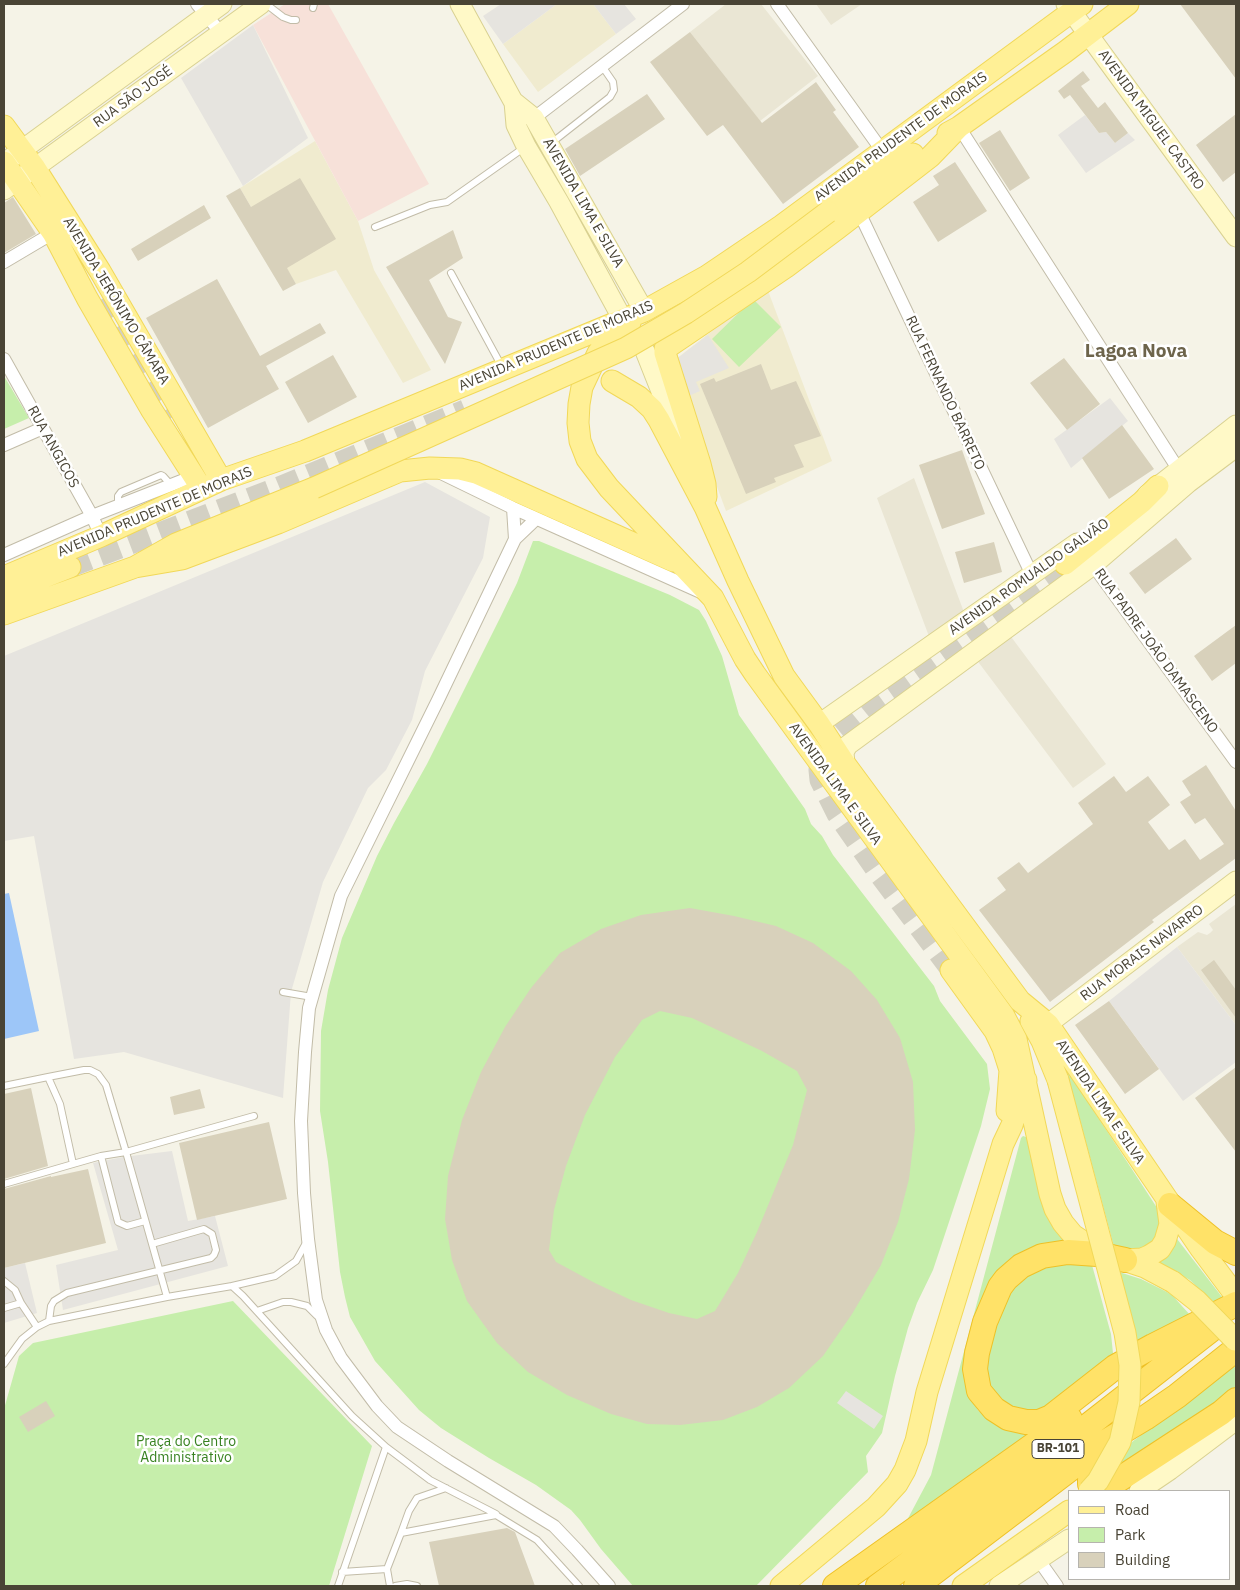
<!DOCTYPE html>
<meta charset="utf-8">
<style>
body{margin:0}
#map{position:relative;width:1240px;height:1590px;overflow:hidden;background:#f5f3e7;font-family:"IBM Plex Sans",sans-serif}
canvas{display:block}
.frame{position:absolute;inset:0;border:5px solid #494435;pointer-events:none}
.legend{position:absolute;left:1068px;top:1490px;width:162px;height:90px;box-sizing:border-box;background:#fff;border:1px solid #b6b4ae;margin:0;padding:6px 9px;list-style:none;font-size:15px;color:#494435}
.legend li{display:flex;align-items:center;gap:10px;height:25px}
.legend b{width:25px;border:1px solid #b6b4ae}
</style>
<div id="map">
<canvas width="1240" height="1590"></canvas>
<div class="frame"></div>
<ul class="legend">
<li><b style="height:6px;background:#fff096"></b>Road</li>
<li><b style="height:14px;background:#c6eeab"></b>Park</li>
<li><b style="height:14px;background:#d8d1bb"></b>Building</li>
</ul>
</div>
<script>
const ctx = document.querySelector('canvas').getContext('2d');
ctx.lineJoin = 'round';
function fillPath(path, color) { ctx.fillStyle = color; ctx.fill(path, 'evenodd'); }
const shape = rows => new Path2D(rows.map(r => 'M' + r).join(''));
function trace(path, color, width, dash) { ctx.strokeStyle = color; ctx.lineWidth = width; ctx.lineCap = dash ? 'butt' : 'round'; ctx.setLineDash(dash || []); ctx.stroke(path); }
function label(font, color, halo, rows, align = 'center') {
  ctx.font = font + ' "IBM Plex Sans",sans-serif'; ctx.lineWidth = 5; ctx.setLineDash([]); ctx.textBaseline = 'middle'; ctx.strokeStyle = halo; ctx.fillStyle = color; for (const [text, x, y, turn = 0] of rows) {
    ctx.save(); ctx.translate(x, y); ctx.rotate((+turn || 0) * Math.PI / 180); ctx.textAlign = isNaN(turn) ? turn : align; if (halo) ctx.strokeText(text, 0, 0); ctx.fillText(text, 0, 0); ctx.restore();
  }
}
fillPath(shape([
 [726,4,761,4,818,76,760,121,690,32],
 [816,4,862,4,831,25],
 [914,478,965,615,930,639,877,498],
 [1009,634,1106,764,1073,788,976,659],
 [1236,904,1236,1025,1177,947,1198,932,1207,935,1210,933,1213,930,1209,924]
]), '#eae6d4');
fillPath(shape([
 [557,4,593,4,616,34,538,92,503,44],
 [315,141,358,221,374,270,431,370,403,383,336,270,296,284,240,188],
 [767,288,832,461,726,511,671,363]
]), '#f0ebcf');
fillPath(shape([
 [285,4,328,4,429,184,358,221,253,25]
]), '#f7e1d9');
fillPath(shape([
 [753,299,781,327,739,367,712,339],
 [4,376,29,418,4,429],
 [533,541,539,541,670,595,699,610,706,621,722,656,739,715,805,809,811,824,822,836,833,855,934,986,940,1001,987,1064,990,1089,981,1126,933,1270,917,1303,908,1328,895,1376,882,1433,866,1456,868,1472,756,1586,633,1586,601,1549,580,1520,571,1510,536,1485,489,1458,441,1428,419,1410,375,1361,350,1317,345,1297,340,1272,328,1162,320,1111,321,1031,328,990,342,938,377,856,394,823,427,764,501,616,517,583],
 [1066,1068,1163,1217,1163,1231,1146,1253,1114,1247],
 [1023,1136,1032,1139,1075,1244,1012,1259,966,1378,966,1387,970,1398,978,1410,991,1421,1053,1421,905,1524,931,1475,1021,1138],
 [1174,1235,1222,1297,1213,1303,1190,1280,1154,1260],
 [1059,1261,1092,1265,1111,1334,1114,1363,1033,1415,1003,1405,986,1384,982,1374,1002,1298,1021,1275],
 [1119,1272,1141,1279,1165,1291,1172,1295,1191,1316,1138,1351],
 [233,1301,372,1446,329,1586,5,1586,4,1409,19,1356,33,1343],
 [1233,1365,1236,1369,1236,1392,1107,1484,1128,1445]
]), '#c6eeab');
fillPath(shape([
 [501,4,557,4,503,44,483,16],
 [593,4,624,4,636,19,616,34],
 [253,25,308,138,243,186,181,78],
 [1085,115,1099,133,1106,132,1115,143,1128,133,1135,140,1086,173,1058,135],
 [708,335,729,368,696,382,700,391,684,398,671,363],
 [1110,398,1128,421,1071,468,1054,439],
 [425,482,490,517,483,558,425,671,412,720,386,770,368,788,323,882,291,992,283,1098,124,1052,74,1059,34,836,4,841,4,656],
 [1177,947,1236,1025,1236,1062,1183,1101,1109,1001],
 [172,1151,188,1221,215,1216,228,1266,63,1310,56,1265,118,1250,93,1163,123,1157],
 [25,1263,37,1313,4,1323,4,1268],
 [846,1391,883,1416,874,1429,837,1403]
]), '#e6e4df');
fillPath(shape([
 [9,893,39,1031,4,1039,4,894]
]), '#9dc6f8');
fillPath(shape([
 [1180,4,1236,4,1236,79],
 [690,32,762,123,816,82,836,110,833,112,859,147,783,204,723,125,707,136,650,62],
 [1083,71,1090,80,1081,86,1098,108,1105,102,1128,133,1115,143,1106,132,1099,133,1070,95,1064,99,1058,91],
 [647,94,665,119,580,176,565,149],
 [1236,114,1236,172,1223,182,1196,145],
 [1000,130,1030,178,1010,191,979,143],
 [955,162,987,211,938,242,913,202,939,185,933,176],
 [300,178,336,239,287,268,296,284,283,291,226,196,240,188,251,207],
 [13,197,36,234,4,253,4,203],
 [204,205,211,218,138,261,131,249],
 [453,230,463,258,429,280,448,317,462,322,445,364,386,267],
 [217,279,260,356,320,323,326,333,266,366,279,389,208,428,146,318],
 [333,355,357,397,308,423,285,382],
 [1064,358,1100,404,1067,430,1030,383],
 [761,364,771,390,796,381,821,436,794,445,804,467,774,478,776,482,746,494,700,384,714,378,716,382],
 [1122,425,1154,469,1109,499,1082,458],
 [962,450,985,514,942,529,919,465],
 [1176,538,1192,559,1145,594,1129,573],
 [994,542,1002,572,964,583,955,552],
 [1236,625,1236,663,1212,681,1194,656],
 [1206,765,1236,811,1236,858,1152,920,1154,922,1050,1002,979,910,1006,890,997,878,1019,862,1028,873,1093,824,1078,803,1114,776,1126,792,1148,776,1170,805,1148,822,1169,850,1185,839,1200,860,1224,844,1205,818,1195,824,1180,802,1191,795,1182,781],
 [690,908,734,916,776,926,813,943,851,971,877,1000,900,1038,913,1082,915,1130,909,1179,898,1222,881,1265,852,1314,823,1356,789,1388,757,1407,723,1420,680,1425,647,1424,611,1414,567,1395,528,1372,497,1343,467,1301,452,1260,445,1219,448,1176,462,1120,481,1072,505,1027,531,988,560,953,601,929,641,915],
 [660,1011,692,1018,762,1051,797,1071,807,1090,793,1145,757,1232,738,1273,715,1311,697,1319,669,1313,631,1300,595,1283,556,1262,549,1250,554,1210,566,1166,585,1115,615,1057,642,1020],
 [1214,960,1236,990,1236,1018,1201,970],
 [1109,1001,1159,1069,1125,1094,1075,1025],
 [1236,1067,1236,1152,1195,1098],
 [31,1088,48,1166,4,1179,4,1094],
 [200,1089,205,1108,174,1115,170,1097],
 [269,1122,287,1199,197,1220,179,1143],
 [88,1169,106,1243,4,1268,4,1189,51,1176,51,1177],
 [46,1401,55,1416,28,1432,19,1417],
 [507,1528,515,1532,535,1586,439,1586,429,1542]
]), '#d8d1bb');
trace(shape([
 [102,299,173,417],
 [70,567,274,489,465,410],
 [951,970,879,874,837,814,820,780,819,770,821,751,827,741,838,730,877,698,1065,564]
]), '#d3d0c3', 21, [21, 11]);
const lane = shape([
 [266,4,283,17,291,20,296,20],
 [313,8,314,4],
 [550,144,610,97,614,90,613,82,602,66],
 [375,227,430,205,447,202,525,147],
 [451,273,501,365],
 [118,506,118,496,121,492,161,475,163,476,171,485],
 [283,992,312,997],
 [48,1077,84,1070,90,1070,98,1074,106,1085,126,1152,254,1116],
 [4,1086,48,1077,60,1104,73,1164,4,1184],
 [101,1156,118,1222,127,1226,145,1221],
 [73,1164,101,1156,126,1152,167,1297],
 [4,1281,15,1290,21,1303],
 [232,1286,275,1276,296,1261,306,1243],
 [4,1308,21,1303,37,1327],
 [257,1311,283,1302,291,1302,307,1306,317,1316],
 [49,1321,51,1306,54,1301,67,1293,211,1258,214,1255,216,1250,212,1234,204,1229,152,1244],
 [4,1364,22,1339,37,1327,49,1321,167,1297,232,1286,243,1296,352,1416,386,1447,338,1586],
 [386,1447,430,1480,496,1514],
 [401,1533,409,1511,417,1498,446,1488],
 [342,1572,387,1569],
 [390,1586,387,1569,401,1533,496,1515,537,1540,579,1586],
 [395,1586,407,1584,417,1586]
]);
const street = shape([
 [197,4,221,33],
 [777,4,883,152],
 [534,118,683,4],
 [959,127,1182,475],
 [859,212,1032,575],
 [4,262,58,230],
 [4,359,92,516,101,536],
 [4,445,43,428],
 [439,472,513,508,703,593],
 [513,508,515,539],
 [536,519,515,539,438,700,341,896,309,1008,305,1052,301,1121,304,1193,308,1239,316,1300,326,1330,341,1358,377,1406,397,1427,448,1461,554,1526,577,1550,609,1586],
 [4,555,92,516,194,476],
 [1093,565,1236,762],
 [1038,1559,1057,1586]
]);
const secondary = shape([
 [460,4,519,112],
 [1066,4,1236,237],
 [514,102,534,118,644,311],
 [514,102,516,125,526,146,559,202,623,320],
 [11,158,222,4],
 [4,190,261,4],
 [645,351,685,452],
 [1147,495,1236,425],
 [819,724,1077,543],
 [845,764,844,752,848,745,1093,565,1188,483,1236,447],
 [1048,1024,1236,881],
 [1139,1491,1170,1470,1236,1420],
 [999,1586,1069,1539]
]);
const primary = shape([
 [4,126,35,168,100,271,221,480],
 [948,133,959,127,1065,52,1128,4],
 [4,162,53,233,87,298,151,409,202,489],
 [828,212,913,154],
 [630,323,605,344,598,353,582,387,579,404,578,423,580,441,587,459,609,488,713,598,745,659,755,674,1004,1016,1016,1039,1050,1194,1055,1209,1063,1223,1073,1235,1088,1245,1106,1254,1145,1267,1173,1282],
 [612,381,639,397,652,409,659,420,705,507,738,581,784,676,819,724,845,764,1020,1001,1048,1024,1201,1249,1236,1296],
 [706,497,705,484,700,464,665,353,665,349,786,267,838,228,930,157,959,127],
 [1065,564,1142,502,1158,486],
 [135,567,182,559,278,523,400,471,430,468,460,469,476,473,673,561],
 [4,577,101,536,221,480,305,451,644,311,707,276,781,226,1082,4],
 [4,593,70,567],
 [4,614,135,567,176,544,314,488],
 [951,970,995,1031,1003,1048,1010,1070,1007,1111],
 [1031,1021,1042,1041,1058,1080],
 [1126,1260,1142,1259,1149,1256,1160,1249,1165,1241,1170,1224,1167,1202],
 [781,1586,876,1507,897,1484,905,1470,916,1441,927,1392,1003,1144,1012,1125,1026,1080],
 [963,1586,1069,1511]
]);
const highway = shape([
 [1170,1205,1215,1242,1236,1253],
 [1125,1260,1097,1254,1068,1252,1042,1256,1021,1266,1006,1279,1000,1287,985,1322,977,1353,975,1369,979,1391,994,1409,1008,1418,1026,1422,1039,1422,1051,1417,1115,1367,1153,1346,1236,1304],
 [1094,1471,1090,1480,1090,1484,1097,1489,1106,1488,1221,1413,1236,1400],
 [835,1586,1070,1419],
 [878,1586,985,1506,1217,1325],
 [916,1586,1107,1441,1145,1418,1177,1396,1236,1349]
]);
trace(lane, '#c2bca8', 8);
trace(street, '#c2bca8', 14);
trace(secondary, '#d9d191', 21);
trace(primary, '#f1d859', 23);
trace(highway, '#eec127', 26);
trace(lane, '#fff', 6);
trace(street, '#fff', 12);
trace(secondary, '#fff9c7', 19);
trace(primary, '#fff096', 21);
trace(highway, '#ffe268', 24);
const primaryBridge = shape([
 [314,488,626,348,686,313,748,272,828,212],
 [1058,1080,1125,1333,1130,1365,1129,1402,1120,1442,1098,1481,1089,1491],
 [1173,1282,1197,1301,1235,1340]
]);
trace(primaryBridge, '#f1d859', 23, []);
trace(primaryBridge, '#fff096', 21);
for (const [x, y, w] of [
 [1058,1449,52]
]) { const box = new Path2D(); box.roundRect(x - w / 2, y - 9.5, w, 19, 4); ctx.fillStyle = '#fff'; ctx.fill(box); trace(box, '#494435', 1); }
label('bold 12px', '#494435', null, [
 ["BR-101",1058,1449]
]);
label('14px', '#494435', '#fff', [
 ["RUA SÃO JOSÉ",133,97,-36],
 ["AVENIDA MIGUEL CASTRO",1151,120,54],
 ["AVENIDA PRUDENTE DE MORAIS",901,137,-36],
 ["AVENIDA LIMA E SILVA",583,203,60],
 ["AVENIDA JERÔNIMO CÂMARA",116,301,59],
 ["AVENIDA PRUDENTE DE MORAIS",556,346,-23],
 ["RUA FERNANDO BARRETO",945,393,65],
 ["RUA ANGICOS",53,447,61],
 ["AVENIDA PRUDENTE DE MORAIS",155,512,-23],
 ["AVENIDA ROMUALDO GALVÃO",1029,577,-35],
 ["RUA PADRE JOÃO DAMASCENO",1156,651,54],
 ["AVENIDA LIMA E SILVA",835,784,54],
 ["RUA MORAIS NAVARRO",1142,953,-37],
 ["AVENIDA LIMA E SILVA",1100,1102,56]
]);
label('14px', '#388221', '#fff', [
 ["Praça do Centro",186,1442],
 ["Administrativo",186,1458]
]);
label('bold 19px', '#6d644b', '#fff', [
 ["Lagoa Nova",1136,352]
]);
</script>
